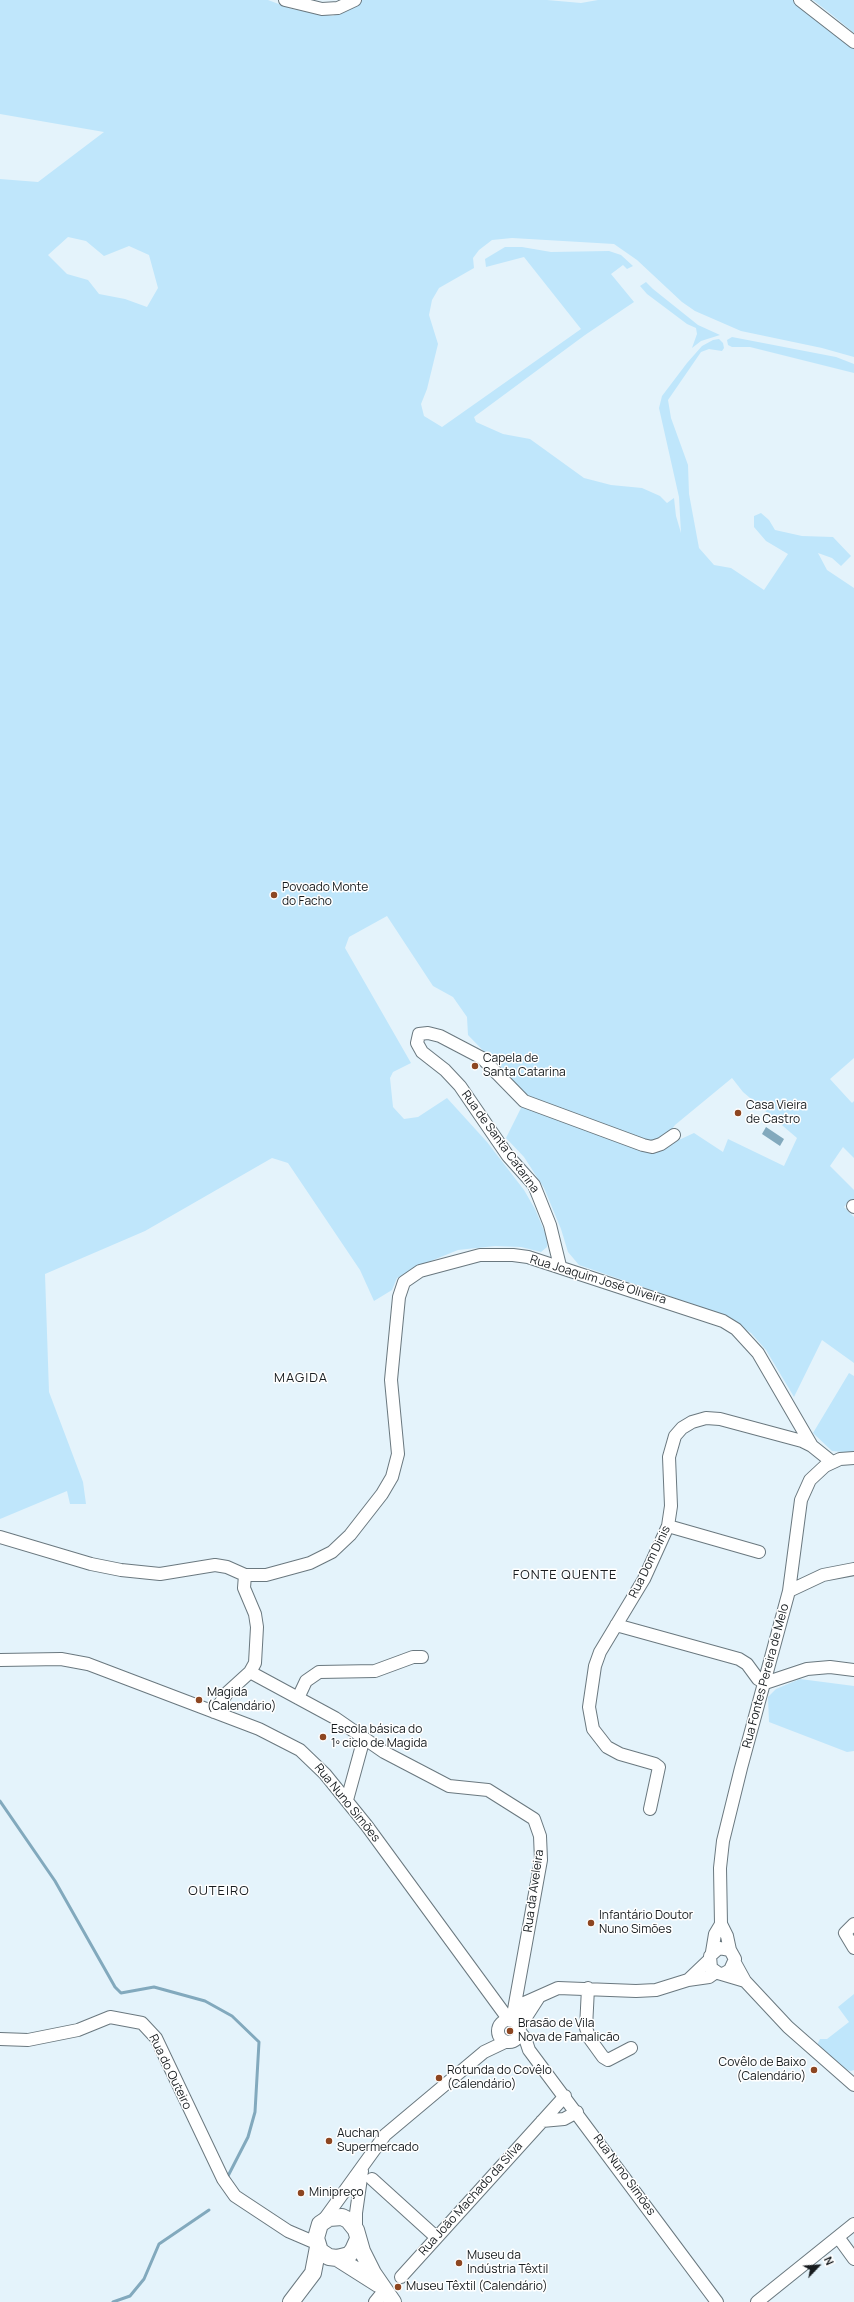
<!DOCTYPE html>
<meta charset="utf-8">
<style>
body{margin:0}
#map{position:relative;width:854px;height:2302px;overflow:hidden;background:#e4f3fb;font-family:Manrope,sans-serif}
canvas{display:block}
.north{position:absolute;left:798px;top:2246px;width:40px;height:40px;-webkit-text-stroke:3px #fff;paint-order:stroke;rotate:65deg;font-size:11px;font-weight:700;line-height:16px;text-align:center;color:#171c1f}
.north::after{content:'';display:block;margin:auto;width:14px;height:18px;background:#171c1f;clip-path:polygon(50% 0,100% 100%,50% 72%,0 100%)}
</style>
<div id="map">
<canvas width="854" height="2302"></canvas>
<div class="north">N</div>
</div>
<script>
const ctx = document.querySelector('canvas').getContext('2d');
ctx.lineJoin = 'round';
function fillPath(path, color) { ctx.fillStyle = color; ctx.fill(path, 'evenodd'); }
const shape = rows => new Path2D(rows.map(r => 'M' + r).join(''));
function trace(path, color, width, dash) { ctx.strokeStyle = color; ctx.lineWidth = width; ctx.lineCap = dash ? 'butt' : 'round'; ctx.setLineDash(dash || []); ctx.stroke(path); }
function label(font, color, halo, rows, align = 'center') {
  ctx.font = font + ' Manrope,sans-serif'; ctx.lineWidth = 3; ctx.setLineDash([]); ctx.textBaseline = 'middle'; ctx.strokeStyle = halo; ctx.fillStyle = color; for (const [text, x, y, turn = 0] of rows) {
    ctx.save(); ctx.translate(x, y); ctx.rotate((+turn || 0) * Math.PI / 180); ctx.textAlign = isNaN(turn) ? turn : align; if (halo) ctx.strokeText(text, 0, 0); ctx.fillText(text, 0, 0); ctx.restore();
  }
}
fillPath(shape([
 [0,0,268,0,292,9,333,16,360,0,547,0,581,3,598,0,793,0,854,47,854,357,822,348,741,331,695,311,682,302,637,260,614,244,512,238,492,240,479,250,473,258,474,268,439,288,432,300,429,315,438,344,427,389,421,404,424,416,442,427,581,329,524,257,486,267,485,259,505,247,522,247,551,252,609,251,621,255,633,266,627,269,623,265,611,274,634,302,585,335,474,417,476,422,503,434,530,439,584,478,611,485,642,488,660,496,667,503,674,498,676,516,681,533,679,497,659,408,662,396,687,363,702,346,713,340,719,339,723,343,724,348,722,351,709,349,701,352,668,400,671,418,688,465,689,494,699,548,714,565,731,568,764,590,788,554,766,541,754,527,754,516,761,513,769,520,775,530,802,536,833,537,851,556,841,566,832,558,818,553,827,570,854,588,854,1058,830,1079,852,1103,854,1101,854,1158,843,1147,830,1166,854,1190,854,1201,850,1200,844,1207,854,1217,854,1363,822,1340,794,1397,766,1350,751,1333,724,1315,579,1265,568,1252,561,1229,544,1188,524,1157,506,1138,527,1096,468,1035,467,1017,453,997,433,986,387,916,349,937,345,948,411,1063,393,1072,390,1078,393,1107,404,1119,418,1117,447,1098,487,1142,524,1190,535,1209,548,1240,547,1247,541,1252,521,1247,495,1246,458,1250,421,1265,397,1278,392,1290,374,1301,360,1270,288,1163,272,1158,145,1231,45,1274,49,1392,83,1482,86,1504,70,1504,67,1491,0,1519,0,179,38,182,104,132,0,114],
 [68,237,86,241,104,256,129,246,149,255,158,288,147,307,125,299,99,294,88,280,67,274,48,255],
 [732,1078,743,1092,797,1138,784,1166,728,1139,723,1152,694,1133,657,1150,675,1125],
 [813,0,854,0,854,33,831,14],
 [646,282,653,289,698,325,720,335,701,341,692,348,697,334,696,328,687,324,647,294,640,286],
 [732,337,836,357,854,364,854,373,750,347,732,347,728,345,727,340],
 [849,1373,854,1376,854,1453,832,1451,813,1433],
 [800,1679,854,1686,854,1751,847,1752,769,1722,768,1697,776,1689],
 [854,1994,854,2070,851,2071,842,2068,817,2045,820,2039,827,2039,849,2022,838,2007]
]), '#bfe6fb');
fillPath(shape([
 [766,1127,784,1139,780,1146,762,1134]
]), '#82a9bd');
trace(shape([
 [0,1801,55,1881,115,1987,121,1993,154,1987,205,2001,232,2016,259,2042,255,2112,248,2137,228,2176],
 [113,2302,130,2296,144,2279,159,2244,209,2210]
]), '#82a9bd', 3);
const minor = shape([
 [285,0,322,9,338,8,355,0],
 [800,0,854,42],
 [853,1206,854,1207],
 [560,1266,550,1225,534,1185,508,1156,460,1086,445,1070,422,1052,417,1043,419,1034,428,1033,440,1036,482,1058,524,1101,643,1145,652,1147,661,1144,674,1135],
 [668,1526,759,1552],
 [0,1537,91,1564,121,1570,160,1574,215,1565,227,1567,245,1575],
 [789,1591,823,1575,854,1569],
 [616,1625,739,1659,747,1664,758,1679,765,1683,807,1669,830,1667,854,1670],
 [0,1660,61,1659,88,1664,259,1729,300,1750,325,1774,367,1826,509,2020],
 [250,1672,335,1718,384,1752,449,1786,488,1790,534,1819,540,1836,541,1860,513,2015],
 [298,1698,306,1681,319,1672,375,1671,413,1657,422,1657],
 [214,1712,228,1692,250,1672,255,1663,257,1627,255,1614,244,1588,245,1575,266,1575,310,1563,332,1552,350,1535,382,1494,392,1477,398,1454,391,1380,399,1297,404,1282,420,1271,480,1255,513,1255,528,1257,723,1321,736,1329,758,1353,812,1446],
 [347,1800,364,1738],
 [650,1809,659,1767,655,1764,620,1754,607,1747,593,1729,589,1707,595,1666,600,1652,644,1579,668,1526,671,1506,669,1457,675,1436,682,1428,692,1422,706,1418,720,1419,802,1441,812,1446,832,1462],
 [854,1924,845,1933,854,1948],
 [730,1950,727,1936,721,1924,720,1868,723,1841,741,1768,789,1591,801,1500,810,1480,825,1466,840,1459,854,1458],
 [712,1952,715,1934,721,1924],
 [734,1961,745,1981,788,2027,854,2085],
 [723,1974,730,1970,735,1959,730,1950,719,1948,710,1956,711,1968,718,1973,745,1981],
 [688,1980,709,1960],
 [588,1988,586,2028,590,2039,603,2057,608,2060,631,2048],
 [513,2016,522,2004,558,1988,636,1991,656,1990,688,1980,709,1977,716,1972],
 '498 2031a11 11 0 1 1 22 0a11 11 0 1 1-22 0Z',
 [519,2028,539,1997],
 [520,2032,525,2038,529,2050,717,2302],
 [0,2039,28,2040,78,2030,110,2017,142,2023,156,2038,223,2179,235,2196,288,2231,316,2243],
 [542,2121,564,2119,577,2112],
 [372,2179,436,2237],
 [323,2221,385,2135,484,2052,505,2042],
 [356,2230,356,2213,362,2171],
 [838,2237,854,2259],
 [401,2277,565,2096],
 [375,2302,384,2291],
 [757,2302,854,2224]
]);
const major = shape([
 [358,2239,353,2250,349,2255,337,2258,329,2257,320,2251,316,2238,320,2224,329,2218,342,2217,348,2220,356,2230,362,2251,373,2273,393,2302],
 [337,2258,378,2284],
 [291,2302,313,2273,318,2247]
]);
trace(minor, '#6a787f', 14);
trace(major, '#6a787f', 18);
trace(minor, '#fff', 12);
trace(major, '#fff', 16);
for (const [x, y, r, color] of [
 [274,895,4,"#8d4621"],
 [475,1066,4,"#8d4621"],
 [738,1113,4,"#8d4621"],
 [199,1700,4,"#8d4621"],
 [323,1737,4,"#8d4621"],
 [591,1923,4,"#8d4621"],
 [510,2031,4,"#8d4621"],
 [814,2070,4,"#8d4621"],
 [439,2078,4,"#8d4621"],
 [329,2141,4,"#8d4621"],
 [301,2193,4,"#8d4621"],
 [459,2263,4,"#8d4621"],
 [398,2287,4,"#8d4621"]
]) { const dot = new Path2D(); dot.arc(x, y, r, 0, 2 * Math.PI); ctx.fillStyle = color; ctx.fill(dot); trace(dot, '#fff', 1.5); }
label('12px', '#171c1f', '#fff', [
 ["Povoado Monte",282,888],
 ["do Facho",282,902],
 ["Capela de",483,1059],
 ["Santa Catarina",483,1073],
 ["Casa Vieira",746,1106],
 ["de Castro",746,1120],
 ["Magida",207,1693],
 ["(Calendário)",207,1707],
 ["Escola básica do",331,1730],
 ["1º ciclo de Magida",331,1744],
 ["Infantário Doutor",599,1916],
 ["Nuno Simões",599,1930],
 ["Brasão de Vila",518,2024],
 ["Nova de Famalicão",518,2038],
 ["Covêlo de Baixo",806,2063,"right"],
 ["(Calendário)",806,2077,"right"],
 ["Rotunda do Covêlo",447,2071],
 ["(Calendário)",447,2085],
 ["Auchan",337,2134],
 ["Supermercado",337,2148],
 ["Minipreço",309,2193],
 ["Museu da",467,2256],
 ["Indústria Têxtil",467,2270],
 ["Museu Têxtil (Calendário)",406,2287]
], 'left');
label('12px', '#171c1f', '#fff', [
 ["Rua de Santa Catarina",500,1142,54],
 ["Rua Joaquim José Oliveira",598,1280,17],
 ["Rua Dom Dinis",650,1562,-64],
 ["Rua Fontes Pereira de Melo",766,1676,-75],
 ["Rua Nuno Simões",347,1803,51],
 ["Rua da Aveleira",534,1891,-82],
 ["Rua do Outeiro",170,2072,64],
 ["Rua Nuno Simões",624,2175,54],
 ["Rua João Machado da Silva",471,2199,-48]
]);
ctx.letterSpacing = '1px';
label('13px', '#171c1f', '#fff', [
 ["MAGIDA",301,1378],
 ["FONTE QUENTE",565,1575],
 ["OUTEIRO",219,1891]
]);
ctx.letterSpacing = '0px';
</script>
